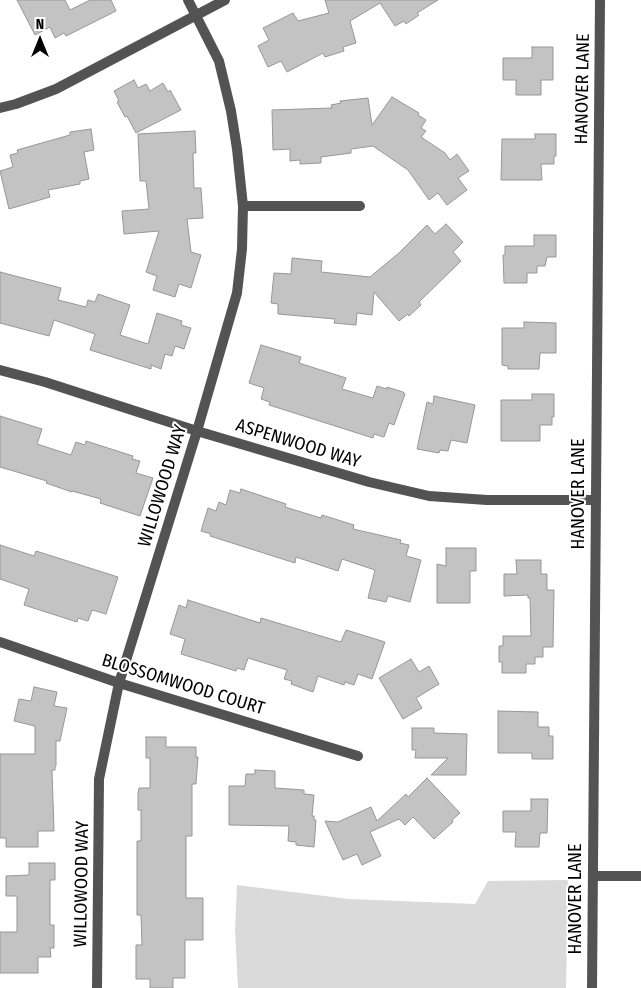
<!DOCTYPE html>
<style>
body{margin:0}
#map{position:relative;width:641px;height:988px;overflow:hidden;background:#fff;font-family:"Fira Sans Condensed",sans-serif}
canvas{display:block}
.north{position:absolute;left:15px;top:15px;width:50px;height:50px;-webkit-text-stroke:4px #fff;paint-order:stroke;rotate:0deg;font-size:14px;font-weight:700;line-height:20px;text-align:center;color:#000}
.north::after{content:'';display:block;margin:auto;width:18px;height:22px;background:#000;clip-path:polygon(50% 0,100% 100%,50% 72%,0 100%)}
</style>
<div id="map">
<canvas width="641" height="988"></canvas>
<div class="north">N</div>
</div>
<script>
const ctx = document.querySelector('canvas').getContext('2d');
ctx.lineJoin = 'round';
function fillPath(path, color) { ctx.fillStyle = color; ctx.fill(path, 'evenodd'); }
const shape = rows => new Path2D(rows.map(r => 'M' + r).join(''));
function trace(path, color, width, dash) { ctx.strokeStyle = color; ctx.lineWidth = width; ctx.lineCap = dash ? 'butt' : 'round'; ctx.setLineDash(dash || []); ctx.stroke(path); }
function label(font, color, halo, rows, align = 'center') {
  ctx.font = font + ' "Fira Sans Condensed",sans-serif'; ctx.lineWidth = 4; ctx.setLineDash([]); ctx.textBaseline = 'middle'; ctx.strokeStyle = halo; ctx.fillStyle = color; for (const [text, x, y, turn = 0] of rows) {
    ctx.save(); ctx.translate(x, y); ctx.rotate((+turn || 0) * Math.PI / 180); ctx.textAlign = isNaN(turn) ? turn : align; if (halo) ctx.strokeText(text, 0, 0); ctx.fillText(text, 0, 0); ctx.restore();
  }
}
fillPath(shape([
 [568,880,566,988,238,988,235,930,237,885,349,899,475,904,488,881]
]), '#dadada');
const building = shape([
 [17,0,65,0,70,10,90,0,111,0,116,11,66,36,64,33,55,38,50,27,35,35,17,0],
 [325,0,438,0,417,13,419,15,406,24,404,21,395,26,380,3,350,21,356,43,343,47,344,51,325,57,323,53,287,72,281,61,268,67,258,46,269,40,263,28,293,13,298,21,329,13,325,0],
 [532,47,553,47,553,80,541,80,541,95,516,95,516,80,503,80,503,58,532,58,532,47],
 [134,80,138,88,146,84,150,91,163,83,168,92,170,90,181,110,136,133,127,116,125,117,117,102,119,101,114,91,134,80],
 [392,97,419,113,418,115,426,120,421,128,426,131,421,137,445,153,450,160,457,154,469,171,458,178,467,190,447,205,438,193,429,200,408,170,373,146,351,149,351,153,321,157,321,163,300,164,300,160,290,161,290,149,273,150,272,110,332,108,331,105,341,103,340,101,368,98,372,125,392,97],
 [91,129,94,150,84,152,89,179,80,181,80,184,48,190,50,197,9,209,0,171,13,167,10,155,18,153,17,150,70,135,70,132,91,129],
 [195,131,196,153,193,153,194,188,201,188,203,218,187,219,191,252,201,255,191,288,179,284,175,297,153,290,157,276,146,272,159,231,124,234,122,211,149,209,146,181,140,181,138,134,195,131],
 [535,134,556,134,556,156,554,156,554,164,541,164,542,180,501,180,502,139,535,139,535,134],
 [446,224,463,242,453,252,461,261,419,302,421,305,409,316,408,314,399,321,374,292,372,315,357,313,356,325,334,323,335,319,278,314,278,304,271,303,274,273,291,274,292,258,322,261,321,272,370,277,400,252,427,225,435,234,446,224],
 [534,235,556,235,556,257,547,257,545,266,537,266,537,273,527,273,527,283,504,283,503,255,505,255,505,246,534,246,534,235],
 [0,272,61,288,58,300,86,307,88,300,95,302,98,294,130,305,120,335,148,344,157,313,182,321,181,325,191,328,184,349,175,346,172,356,165,354,161,369,151,365,151,369,90,350,95,334,54,320,49,336,0,323,0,272],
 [524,322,556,323,556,353,540,353,539,369,508,369,508,366,502,365,502,328,524,328,524,322],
 [261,345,301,357,299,363,346,378,342,389,373,398,377,386,387,389,387,387,403,392,405,394,394,425,389,423,384,437,374,434,373,438,269,405,270,402,261,399,264,388,249,383,261,345],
 [532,394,554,394,554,417,552,417,552,425,540,425,540,441,501,441,501,400,532,400,532,394],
 [434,396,475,405,467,443,451,440,448,451,440,450,439,453,417,449,427,402,433,404,434,396],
 [0,416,42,429,37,444,71,455,76,442,85,445,86,441,133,456,132,459,140,461,136,473,153,478,140,516,100,503,101,499,72,491,72,492,46,483,47,481,0,467,0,416],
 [241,489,286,504,285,507,321,518,322,515,354,525,353,529,401,540,400,543,409,545,406,556,421,560,410,602,388,596,386,602,368,598,375,570,342,559,338,571,296,557,295,563,210,536,211,534,201,531,208,508,216,511,219,502,226,505,230,490,240,493,241,489],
 [0,545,34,556,36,551,118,577,106,614,92,610,88,621,78,618,77,622,24,605,29,589,0,579,0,545],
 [446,548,476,548,476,571,470,571,470,603,437,603,437,564,446,566,446,548],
 [516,560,541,560,541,574,547,574,547,590,554,590,553,647,543,647,543,657,535,657,535,664,526,664,526,673,502,673,502,662,499,662,499,646,503,646,503,636,531,636,530,598,528,598,528,595,504,596,504,574,517,574,516,560],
 [188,600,260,623,261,618,341,642,346,630,385,642,372,679,358,674,354,685,345,682,344,685,318,676,313,692,291,684,292,681,284,679,287,670,248,658,244,670,237,668,236,671,181,654,185,639,170,634,179,605,186,608,188,600],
 [411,659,419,672,429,666,439,684,416,698,422,708,403,719,379,678,411,659],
 [34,687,57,692,54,706,67,708,60,741,56,741,56,766,55,766,55,770,52,770,54,831,38,831,38,847,6,847,6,838,0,838,0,754,35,754,35,726,14,721,19,699,31,701,34,687],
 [498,711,538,712,538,727,549,727,549,736,553,736,553,759,532,759,532,753,498,753,498,711],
 [412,728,434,728,434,733,467,734,466,775,431,775,448,758,415,758,416,750,412,750,412,728],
 [146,737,166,737,166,747,196,747,196,757,198,757,196,784,192,784,192,836,186,836,186,898,203,898,203,940,185,940,185,978,173,978,173,988,150,988,150,979,136,979,136,945,142,945,141,915,137,915,137,841,141,841,141,810,138,810,138,794,139,788,150,788,150,758,146,758,146,737],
 [255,770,275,771,275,788,304,790,304,794,314,795,312,816,314,816,314,820,316,820,314,847,296,845,296,842,288,841,289,826,229,825,229,786,245,786,246,774,255,774,255,770],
 [427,778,460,813,452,820,453,822,434,839,413,817,405,825,399,819,370,832,381,856,362,865,357,854,343,860,325,821,338,822,371,807,377,821,406,794,408,797,427,778],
 [531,799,548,799,547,833,540,833,539,847,515,847,516,832,503,832,503,811,531,811,531,799],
 [29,863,55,863,55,880,50,880,50,925,54,925,54,948,50,948,51,957,38,957,38,973,0,973,0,932,17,932,17,896,6,896,6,876,29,875,29,863]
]);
fillPath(building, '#c3c3c3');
trace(building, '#979797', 1);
trace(shape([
 [0,108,16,104,56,89,225,0],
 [243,206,360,206],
 [0,370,45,382,197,431,369,482,429,496,487,500,595,500],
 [0,642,119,683,358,756],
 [593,876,641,876],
 [97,988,99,779,119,683,197,431,237,293,242,249,243,206,237,149,231,111,219,61,188,0]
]), '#535353', 10);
trace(shape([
 [592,988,600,0]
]), '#535353', 10);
label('18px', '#000', '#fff', [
 ["HANOVER LANE",583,89,-89],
 ["ASPENWOOD WAY",298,444,17],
 ["WILLOWOOD WAY",163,486,-73],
 ["HANOVER LANE",579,494,-90],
 ["BLOSSOMWOOD COURT",183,685,17],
 ["WILLOWOOD WAY",82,884,-89],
 ["HANOVER LANE",576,899,-90]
]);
</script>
